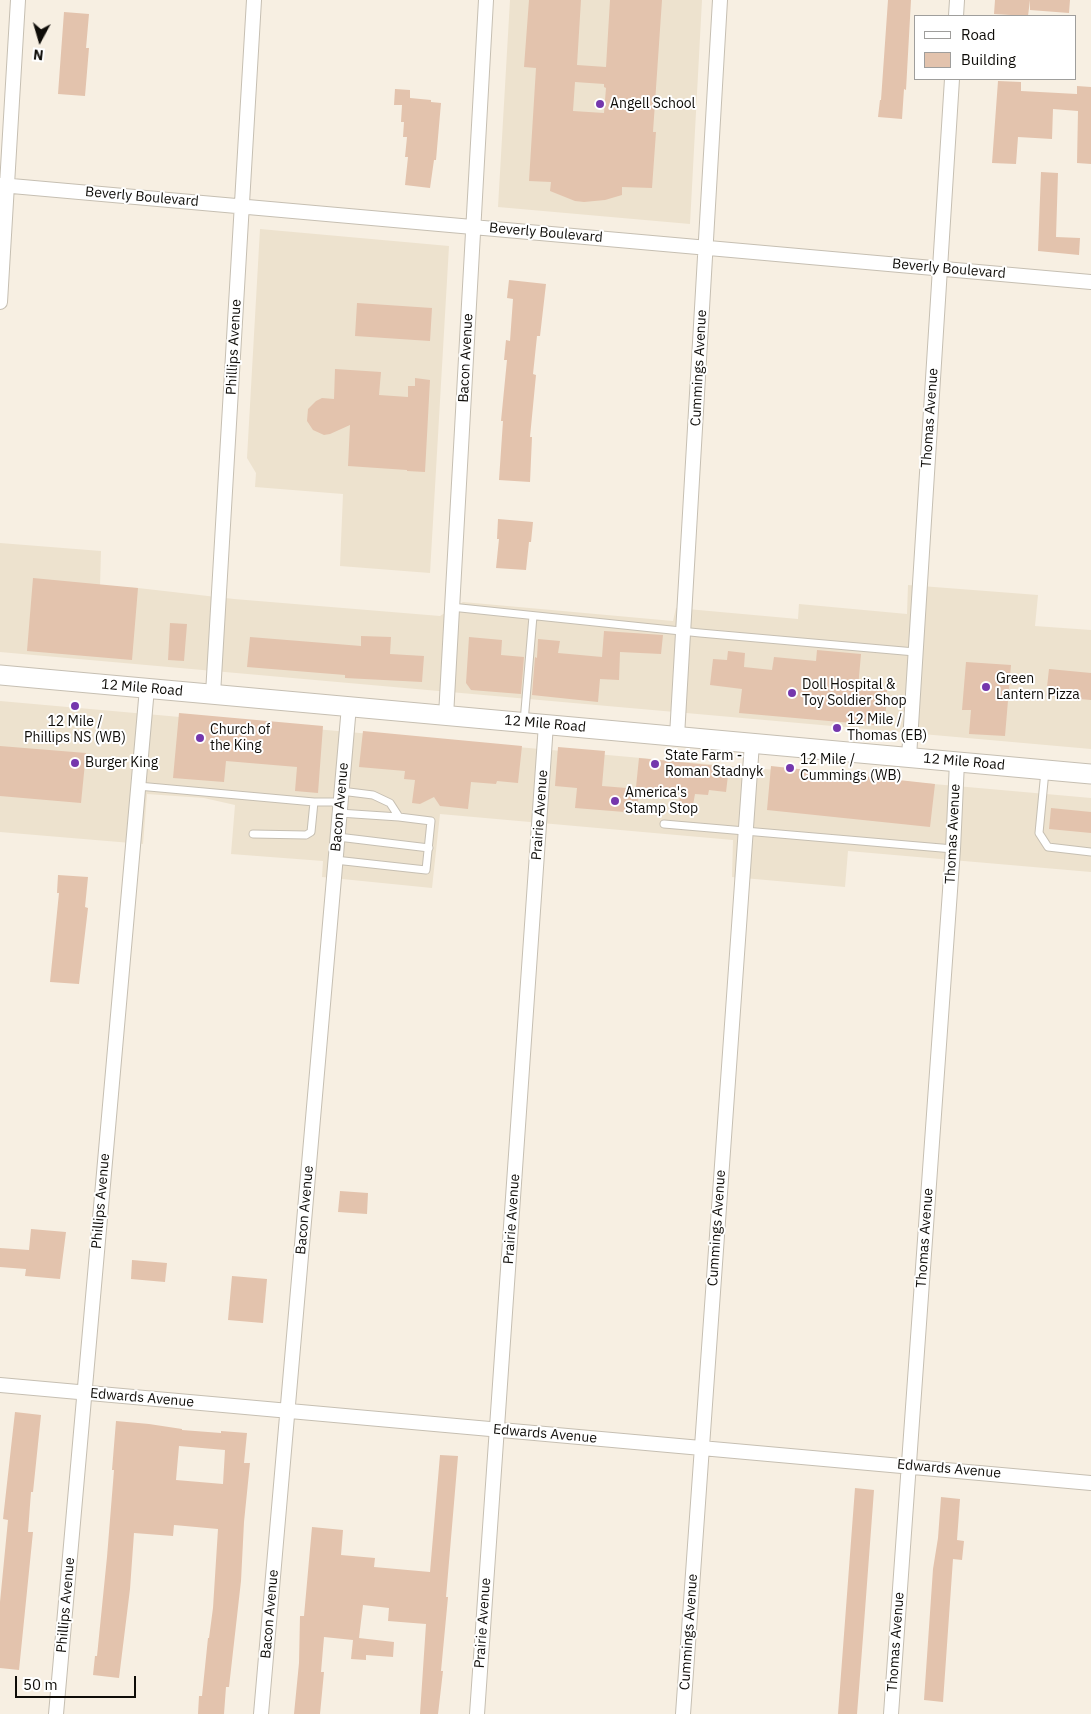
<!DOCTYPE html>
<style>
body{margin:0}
#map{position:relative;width:1091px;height:1714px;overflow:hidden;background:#f7efe2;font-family:"IBM Plex Sans",sans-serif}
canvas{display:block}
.legend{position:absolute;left:914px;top:15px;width:162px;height:65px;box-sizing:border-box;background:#fff;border:1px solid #9f9e9c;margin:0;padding:6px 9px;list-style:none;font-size:15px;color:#0e0c08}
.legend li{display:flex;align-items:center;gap:10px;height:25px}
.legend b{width:25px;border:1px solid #9f9e9c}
.north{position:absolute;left:15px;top:15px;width:50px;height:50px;-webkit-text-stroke:4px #fff;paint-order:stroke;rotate:186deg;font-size:14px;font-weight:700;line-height:20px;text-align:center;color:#0e0c08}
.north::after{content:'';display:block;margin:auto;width:18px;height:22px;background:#0e0c08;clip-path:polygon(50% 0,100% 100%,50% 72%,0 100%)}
.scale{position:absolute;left:15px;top:1676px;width:121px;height:22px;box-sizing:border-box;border:2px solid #0e0c08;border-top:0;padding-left:6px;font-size:15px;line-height:18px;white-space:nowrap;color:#0e0c08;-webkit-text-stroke:4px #fff;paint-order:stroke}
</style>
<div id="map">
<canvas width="1091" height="1714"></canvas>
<ul class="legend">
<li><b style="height:6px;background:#fff"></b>Road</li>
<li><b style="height:14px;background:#e3c3ad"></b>Building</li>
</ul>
<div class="north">N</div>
<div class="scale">50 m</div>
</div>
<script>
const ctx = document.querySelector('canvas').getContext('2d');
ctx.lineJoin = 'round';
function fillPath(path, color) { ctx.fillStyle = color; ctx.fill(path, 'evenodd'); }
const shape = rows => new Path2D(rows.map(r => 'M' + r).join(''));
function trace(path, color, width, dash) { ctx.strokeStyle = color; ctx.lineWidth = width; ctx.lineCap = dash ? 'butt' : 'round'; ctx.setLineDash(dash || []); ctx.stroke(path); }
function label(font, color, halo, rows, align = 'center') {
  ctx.font = font + ' "IBM Plex Sans",sans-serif'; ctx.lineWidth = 4; ctx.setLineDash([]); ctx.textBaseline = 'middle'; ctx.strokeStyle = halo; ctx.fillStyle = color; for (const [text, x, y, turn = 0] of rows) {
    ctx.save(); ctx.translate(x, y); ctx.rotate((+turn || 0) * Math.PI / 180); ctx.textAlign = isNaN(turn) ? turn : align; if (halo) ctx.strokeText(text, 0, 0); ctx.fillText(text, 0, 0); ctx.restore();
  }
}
fillPath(shape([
 [510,0,702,0,690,224,498,207],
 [260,229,449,246,430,573,340,566,343,494,255,487,256,473,247,458],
 [0,543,101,551,100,586,138,588,234,599,440,616,463,602,673,621,676,608,798,619,799,604,907,614,908,585,1038,595,1035,626,1091,630,1091,749,0,652],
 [0,701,1091,798,1091,872,848,851,845,887,732,877,733,840,440,814,432,888,322,877,323,861,231,854,235,805,204,798,147,794,143,844,0,832]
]), '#ede2ce');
fillPath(shape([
 [529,0,581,0,577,65,606,67,610,0,662,0,653,132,656,132,652,188,622,187,622,195,605,200,584,202,575,201,550,191,551,182,529,181,536,68,524,67],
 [575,82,604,84,604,87,606,88,604,113,573,111],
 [888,0,911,0,906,90,904,89,902,119,878,117,880,100,881,100],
 [995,0,1030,0,1028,16,994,14],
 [1030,0,1070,0,1069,13,1030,10],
 [64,12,89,14,86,48,89,48,85,96,58,94],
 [998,81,1021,82,1021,91,1077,94,1077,86,1091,87,1091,164,1077,163,1078,111,1053,109,1052,139,1018,137,1016,164,992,163],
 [395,89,410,90,410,98,431,100,431,102,441,103,436,160,434,160,430,188,405,185,408,157,405,157,407,137,403,137,404,122,401,122,402,105,394,105],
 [1041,172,1058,173,1056,237,1080,238,1079,255,1038,251],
 [509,280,546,284,540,336,537,336,533,374,536,375,530,437,532,437,530,482,499,480,503,421,501,421,507,360,504,360,506,340,510,341,513,299,507,298],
 [357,303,432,308,430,341,355,336],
 [335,369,381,372,379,395,408,397,408,386,415,386,415,378,430,380,425,472,407,471,407,470,348,466,350,425,330,434,324,435,313,430,307,421,308,409,316,401,322,398,334,399],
 [498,519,533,522,531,542,529,542,526,570,496,568,499,539,497,539],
 [33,578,138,588,132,660,27,651],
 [170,623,187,624,184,661,168,660],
 [604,631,663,635,661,654,620,652,619,680,600,679,598,702,532,695,535,657,537,658,538,639,560,641,558,653,602,657],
 [361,636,391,637,390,654,424,656,422,682,345,678,345,675,247,667,250,637,361,646],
 [469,637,502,640,501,655,524,657,521,694,471,690,466,683],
 [817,650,861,654,858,688,887,690,885,726,739,713,742,689,710,685,713,659,727,660,728,651,745,653,744,667,772,670,774,657,816,661],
 [966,662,1011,665,1005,736,969,734,971,710,962,710],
 [1049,669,1091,673,1091,700,1046,696],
 [179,713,323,726,318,793,295,791,297,767,226,761,224,782,173,778],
 [363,731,522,746,518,783,497,781,496,784,471,782,468,809,440,806,434,797,420,804,412,803,415,780,404,779,405,771,359,767],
 [0,746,86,753,81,803,0,796],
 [558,747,605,751,602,786,639,789,637,813,575,808,577,788,555,786],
 [639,758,729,767,726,792,709,790,708,795,695,794,693,805,679,804,680,791,636,787],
 [771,766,935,784,930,827,767,810],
 [1051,808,1091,812,1091,833,1049,829],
 [58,875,88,877,85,907,88,908,79,984,50,982,59,893,57,893],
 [340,1191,368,1193,367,1214,338,1212],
 [31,1229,66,1232,60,1279,25,1276,26,1269,0,1267,0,1248,29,1250],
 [132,1260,167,1263,165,1282,131,1279],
 [232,1276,267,1279,263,1323,228,1320],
 [15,1412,41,1415,33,1492,31,1492,28,1532,33,1532,19,1670,0,1668,0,1602,8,1520,3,1519],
 [116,1421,149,1424,182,1429,182,1430,221,1433,221,1431,247,1433,244,1463,250,1463,244,1522,241,1581,229,1687,226,1687,224,1714,198,1714,199,1696,202,1696,208,1638,209,1638,213,1608,218,1529,174,1525,173,1536,134,1533,130,1589,119,1678,93,1675,95,1656,97,1656,107,1557,114,1470,112,1470],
 [179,1446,225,1450,223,1484,176,1480],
 [440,1455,458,1456,446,1597,448,1597,441,1671,443,1671,438,1714,420,1714,426,1624,388,1621,389,1608,363,1605,359,1638,394,1642,393,1657,366,1655,366,1660,351,1659,353,1640,324,1637,321,1672,324,1672,320,1714,294,1714,299,1663,300,1616,304,1616,312,1527,343,1530,341,1555,375,1558,374,1567,430,1572],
 [855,1488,874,1490,863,1637,857,1714,838,1714],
 [941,1497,960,1499,957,1540,964,1541,962,1560,953,1559,943,1702,924,1700,933,1569,938,1538]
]), '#e3c3ad');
const lane = shape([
 [451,607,700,633,915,652],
 [524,722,533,616],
 [1045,771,1039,833,1048,847,1091,852],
 [138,786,314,802,341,802],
 [339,813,399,817],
 [664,824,953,849],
 [253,834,306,835,311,832,314,802],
 [338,837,429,848],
 [335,860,426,870,431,821,399,817,390,803,373,795,341,791]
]);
const street = shape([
 [956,16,957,0],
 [0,185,1091,282],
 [0,302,18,0],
 [213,694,254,0],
 [446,716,486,0],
 [677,736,720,0],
 [909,757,952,79],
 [0,1385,1091,1483],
 [56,1714,147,688],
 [261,1714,349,706],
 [477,1714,546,724],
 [683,1714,752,743],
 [891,1714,953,849,957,762]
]);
const secondary = shape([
 [0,675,1091,774]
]);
trace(lane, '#c6bfb2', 9);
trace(street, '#c6bfb2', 16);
trace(secondary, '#c6bfb2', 21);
trace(lane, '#fff', 7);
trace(street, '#fff', 14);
trace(secondary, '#fff', 19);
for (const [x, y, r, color] of [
 [600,104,5,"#7537ad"],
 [986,687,5,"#7537ad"],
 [792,693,5,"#7537ad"],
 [75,706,5,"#7537ad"],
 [837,728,5,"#7537ad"],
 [200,738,5,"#7537ad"],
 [75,763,5,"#7537ad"],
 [655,764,5,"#7537ad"],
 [790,768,5,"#7537ad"],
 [615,801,5,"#7537ad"]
]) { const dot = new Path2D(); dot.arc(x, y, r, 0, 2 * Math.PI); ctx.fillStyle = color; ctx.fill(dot); trace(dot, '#fff', 2); }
label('14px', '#0e0c08', '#fff', [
 ["Angell School",610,104],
 ["Green",996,679],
 ["Lantern Pizza",996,695],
 ["Doll Hospital &",802,685],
 ["Toy Soldier Shop",802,701],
 ["12 Mile /",847,720],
 ["Thomas (EB)",847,736],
 ["12 Mile /",75,722,"center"],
 ["Phillips NS (WB)",75,738,"center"],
 ["Church of",210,730],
 ["the King",210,746],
 ["State Farm -",665,756],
 ["Roman Stadnyk",665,772],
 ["12 Mile /",800,760],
 ["Cummings (WB)",800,776],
 ["Burger King",85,763],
 ["America's",625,793],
 ["Stamp Stop",625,809]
], 'left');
label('14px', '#0e0c08', '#fff', [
 ["Beverly Boulevard",142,197,5],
 ["Beverly Boulevard",546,233,5],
 ["Beverly Boulevard",949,269,5],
 ["Phillips Avenue",234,347,-87],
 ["Bacon Avenue",466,358,-87],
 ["Cummings Avenue",699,368,-87],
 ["Thomas Avenue",930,418,-86],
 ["12 Mile Road",142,688,5],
 ["12 Mile Road",545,724,5],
 ["12 Mile Road",964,762,5],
 ["Bacon Avenue",340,807,-85],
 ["Prairie Avenue",540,815,-86],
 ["Thomas Avenue",953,834,-87],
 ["Phillips Avenue",101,1201,-85],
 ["Bacon Avenue",305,1210,-85],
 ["Prairie Avenue",512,1219,-86],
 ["Cummings Avenue",717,1228,-86],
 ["Thomas Avenue",925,1238,-86],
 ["Edwards Avenue",142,1398,5],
 ["Edwards Avenue",545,1434,5],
 ["Edwards Avenue",949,1469,5],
 ["Phillips Avenue",66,1605,-85],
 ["Bacon Avenue",270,1614,-85],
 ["Prairie Avenue",483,1623,-86],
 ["Cummings Avenue",689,1632,-86],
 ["Thomas Avenue",896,1642,-86]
]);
</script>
